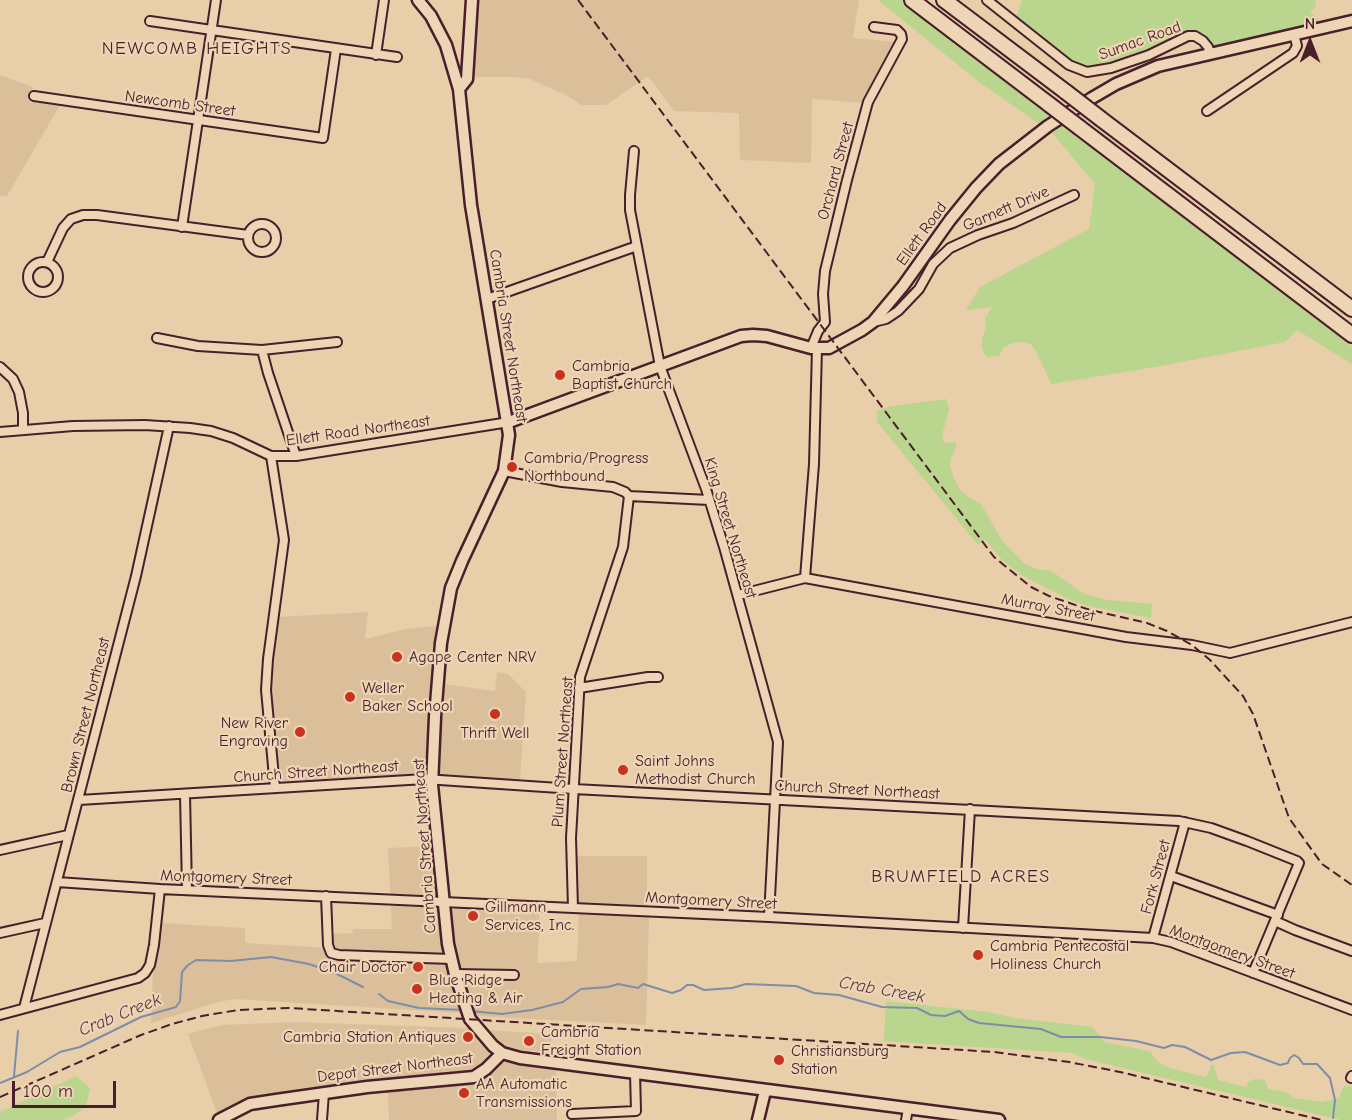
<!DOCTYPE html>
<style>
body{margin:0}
#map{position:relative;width:1352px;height:1120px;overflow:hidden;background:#e9ceaa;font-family:"Comic Neue",sans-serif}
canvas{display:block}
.north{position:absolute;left:1280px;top:12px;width:60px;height:60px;-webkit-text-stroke:4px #eed5b5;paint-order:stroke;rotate:0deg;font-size:16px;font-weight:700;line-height:24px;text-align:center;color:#4a1f2b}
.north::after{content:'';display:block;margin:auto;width:21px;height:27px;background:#4a1f2b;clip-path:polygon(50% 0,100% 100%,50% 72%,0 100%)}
.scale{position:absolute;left:12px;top:1081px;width:104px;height:27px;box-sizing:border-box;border:3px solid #4a1f2b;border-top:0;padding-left:8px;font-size:18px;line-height:21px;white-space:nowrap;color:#4a1f2b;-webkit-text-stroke:4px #eed5b5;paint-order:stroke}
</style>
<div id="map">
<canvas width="1352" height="1120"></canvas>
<div class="north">N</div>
<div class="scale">100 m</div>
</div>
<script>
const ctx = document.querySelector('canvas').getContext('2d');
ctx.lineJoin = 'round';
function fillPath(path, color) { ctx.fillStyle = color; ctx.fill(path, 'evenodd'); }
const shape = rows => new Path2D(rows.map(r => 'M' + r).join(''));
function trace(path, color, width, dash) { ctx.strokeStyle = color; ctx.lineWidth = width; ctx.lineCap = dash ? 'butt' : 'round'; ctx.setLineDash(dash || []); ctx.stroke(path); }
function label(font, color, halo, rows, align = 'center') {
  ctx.font = font + ' "Comic Neue",sans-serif'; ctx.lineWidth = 4.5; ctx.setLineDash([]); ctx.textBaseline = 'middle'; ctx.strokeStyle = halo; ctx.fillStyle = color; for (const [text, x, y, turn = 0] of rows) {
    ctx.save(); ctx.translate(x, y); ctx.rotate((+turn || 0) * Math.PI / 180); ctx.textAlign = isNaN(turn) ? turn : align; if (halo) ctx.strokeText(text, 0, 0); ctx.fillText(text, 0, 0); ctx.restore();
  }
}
fillPath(shape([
 [476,0,859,0,853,38,896,42,872,82,864,103,812,99,811,163,740,160,739,113,674,111,648,76,606,105,581,105,568,96,530,79,515,77,470,77,476,36],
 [0,75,33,87,31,99,60,105,7,196,0,196],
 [368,612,365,639,405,629,437,626,426,771,420,774,281,783,278,779,268,691,269,660,277,617],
 [497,672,508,674,526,692,520,781,439,774,444,684,495,691],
 [431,846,443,953,461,1013,234,999,218,1002,151,1023,153,970,161,923,245,928,245,943,330,948,329,934,352,933,353,929,392,929,388,848],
 [574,856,647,856,647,914,649,915,646,1025,476,1016,473,1014,458,966,450,909,540,910,537,963,577,961,579,912,576,901],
 [293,1022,466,1028,472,1030,479,1038,487,1030,552,1034,551,1052,489,1048,489,1056,484,1063,491,1071,500,1063,510,1061,556,1066,557,1120,389,1120,387,1081,218,1116,188,1034,221,1025]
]), '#dbbf9b');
fillPath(shape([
 [878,0,903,0,1054,116,1041,125,979,82],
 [1022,0,1316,0,1315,7,1310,12,1318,19,1319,23,1317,25,1218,47,1208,43,1200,34,1192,32,1171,40,1149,52,1111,64,1085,69,1068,60,1016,19],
 [1061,122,1114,165,1190,220,1304,310,1352,346,1352,364,1297,330,1285,342,1161,366,1051,384,1037,353,1031,344,1022,342,1013,343,1004,347,999,356,987,357,982,349,982,338,986,328,985,318,992,307,966,310,980,287,1089,229,1095,184,1054,135,1048,130],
 [946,399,949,410,942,435,944,443,954,442,957,445,951,458,950,466,954,478,960,490,968,497,981,504,1003,542,1024,563,1039,570,1050,570,1084,594,1108,600,1152,604,1151,618,1088,606,1070,600,1023,576,1001,559,985,539,978,545,877,422,877,411,887,407],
 [886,1001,988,1012,1015,1018,1091,1027,1098,1033,1104,1042,1150,1051,1158,1062,1170,1068,1205,1077,1209,1073,1211,1065,1214,1065,1218,1080,1246,1087,1248,1082,1255,1079,1265,1080,1268,1089,1286,1092,1294,1098,1322,1102,1339,1098,1344,1085,1352,1087,1352,1120,1341,1120,1085,1059,1072,1053,884,1041],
 [76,1076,90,1088,86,1106,76,1114,64,1120,0,1120,0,1112]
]), '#bad58d');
trace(shape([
 [627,176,628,166],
 [626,204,627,182],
 [630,230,631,238],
 [379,994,388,1001,419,1008,464,1010],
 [470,1011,502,1014,532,1010,563,1002,581,989,608,987,618,984,638,988,643,984,672,993,681,990,687,985,693,985,704,990,732,988,746,984,796,986,814,993,839,995,882,1007,917,1008,931,1015,945,1016,959,1011,968,1019,979,1023,1041,1029,1061,1037,1100,1037,1136,1041,1164,1048,1172,1045,1185,1047,1211,1060,1231,1053,1245,1052,1280,1065,1288,1063,1290,1058,1294,1055,1299,1058,1303,1064,1317,1064,1330,1078,1335,1100,1333,1118],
 [14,1076,18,1031],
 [0,1083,27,1072,60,1052,80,1047,141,1017,176,1007,180,1001,182,972,188,965,196,960,231,961,271,957,309,964,335,973,363,987]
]), '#7e8daa', 2);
const street = shape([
 [987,0,1069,65,1087,72,1111,68,1149,55,1188,36,1195,36,1203,41,1208,47,1210,53],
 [150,21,397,57],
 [376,55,384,0],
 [34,96,323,138,336,49],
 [1207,111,1293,53,1297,46,1294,34],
 [634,151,630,195,630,210,660,366,706,489,724,547,778,742,769,917],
 '248 238a14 14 0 1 1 28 0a14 14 0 1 1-28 0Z',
 [182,227,216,0],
 '28 277a15 15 0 1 1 30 0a15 15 0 1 1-30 0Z',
 [47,262,63,228,71,219,83,215,97,215,248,235],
 [487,299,637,246],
 [873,322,886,319,898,311,919,289,933,264,950,248,978,235,1013,223,1074,195],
 [157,338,198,346,262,350,337,342],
 [811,348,818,331,825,322,823,294,825,271,847,180,868,102,902,39,901,34,897,30,874,27],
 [262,350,268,373,296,456],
 [0,367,13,379,19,392,23,413,23,430],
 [0,432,73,426,145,425,190,428,211,431,233,438,271,456,296,456,509,422],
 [271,456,284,540,268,659,266,690,275,788],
 [504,471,562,482,613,487,625,492,629,496,709,500],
 [805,578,814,464,817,348],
 [738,595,805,578,1126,637,1192,645,1230,653,1352,622],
 [579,688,648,677,658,677],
 [185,794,187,890],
 [79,800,425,779,574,789,1179,821,1211,828,1247,841,1297,861,1299,863,1253,973],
 [0,850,68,835],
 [1171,876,1278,915],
 [57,882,160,889,769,917,1153,938,1171,942,1352,1010],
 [326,896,328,945,331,953,339,955,451,959],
 [573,908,571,838,580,677,623,547,629,496],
 [1275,921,1295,930,1352,951],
 [963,928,970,809],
 [0,933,45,923],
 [1153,938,1185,822],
 [455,974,514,975],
 [24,1008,136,576,169,426],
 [0,1015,138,978,145,973,150,965,154,945,160,889],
 [1351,1078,1352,1076],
 [572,1114,636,1111,635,1073],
 [322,1120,324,1093],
 [906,1120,908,1109]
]);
const secondary = shape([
 [418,0,431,16,446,45,459,89,471,205,509,435,504,471,462,561,451,588,441,643,435,717,432,785,448,944,455,974,470,1019,493,1046,502,1053,520,1058,999,1120],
 [459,89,467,79,472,0],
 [509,422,741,336,753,335,767,336,811,348,829,348,862,330,873,322,903,286,950,220,976,188,999,164,1048,126,1092,98,1116,84,1158,66,1352,21],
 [219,1120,250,1104,276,1100,367,1087,474,1077,486,1069,502,1053],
 [758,1120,765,1091]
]);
const highway = shape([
 [912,0,1050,105],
 [944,0,1066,92],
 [1101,119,1352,309],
 [1080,128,1352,335]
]);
trace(street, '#4a1f2b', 12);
trace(secondary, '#4a1f2b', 15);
trace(highway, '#4a1f2b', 18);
trace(street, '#eed5b5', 8);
trace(secondary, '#eed5b5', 10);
trace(highway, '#eed5b5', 14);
trace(shape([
 [578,0,994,557,1031,587,1049,596,1090,610,1147,623,1167,631,1192,645,1210,660,1243,696,1253,714,1289,818,1322,864,1352,885],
 [0,1097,141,1035,172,1024,202,1016,238,1010,289,1008,994,1052,1069,1062,1120,1072,1322,1120]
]), '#4a1f2b', 2, [9, 4.5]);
const highwayBridge = shape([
 [1066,92,1101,119],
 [1050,105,1080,128]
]);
trace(highwayBridge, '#4a1f2b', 18, []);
trace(highwayBridge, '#eed5b5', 14);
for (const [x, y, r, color] of [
 [560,375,6,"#c8321e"],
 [512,467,6,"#c8321e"],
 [397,657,6,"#c8321e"],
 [350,697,6,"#c8321e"],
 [495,714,6,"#c8321e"],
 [300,732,6,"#c8321e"],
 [623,770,6,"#c8321e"],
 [473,916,6,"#c8321e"],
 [978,955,6,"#c8321e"],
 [418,967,6,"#c8321e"],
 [417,989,6,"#c8321e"],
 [468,1037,6,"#c8321e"],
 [529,1041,6,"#c8321e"],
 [779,1060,6,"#c8321e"],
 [464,1093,6,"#c8321e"]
]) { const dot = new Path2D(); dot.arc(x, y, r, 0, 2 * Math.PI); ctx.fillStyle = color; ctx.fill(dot); trace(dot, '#eed5b5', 2); }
label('16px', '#4a1f2b', '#eed5b5', [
 ["Sumac Road",1140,41,-20],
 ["Newcomb Street",180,104,8],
 ["Orchard Street",836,171,-75],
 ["Garnett Drive",1006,209,-23],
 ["Ellett Road",922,234,-54],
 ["Cambria Street Northeast",508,336,81],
 ["Ellett Road Northeast",358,431,-8],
 ["King Street Northeast",730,528,73],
 ["Murray Street",1048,608,11],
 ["Brown Street Northeast",86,715,-76],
 ["Plum Street Northeast",563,752,-86],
 ["Church Street Northeast",316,772,-4],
 ["Church Street Northeast",857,790,3],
 ["Cambria Street Northeast",425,846,-94],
 ["Fork Street",1156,877,-75],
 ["Montgomery Street",226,878,2],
 ["Montgomery Street",711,901,3],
 ["Montgomery Street",1232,952,20],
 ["Depot Street Northeast",395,1068,-7]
]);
label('16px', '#4a1f2b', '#eed5b5', [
 ["Cambria",572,366],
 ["Baptist Church",572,384],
 ["Cambria/Progress",524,458],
 ["Northbound",524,476],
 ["Agape Center NRV",409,657],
 ["Weller",362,688],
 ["Baker School",362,706],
 ["New River",288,723,"right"],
 ["Engraving",288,741,"right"],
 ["Thrift Well",495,733,"center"],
 ["Saint Johns",635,761],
 ["Methodist Church",635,779],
 ["Gillmann",485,907],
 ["Services, Inc.",485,925],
 ["Cambria Pentecostal",990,946],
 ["Holiness Church",990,964],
 ["Chair Doctor",406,967,"right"],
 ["Blue Ridge",429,980],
 ["Heating & Air",429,998],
 ["Cambria",541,1032],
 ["Freight Station",541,1050],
 ["Cambria Station Antiques",456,1037,"right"],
 ["Christiansburg",791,1051],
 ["Station",791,1069],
 ["AA Automatic",476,1084],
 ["Transmissions",476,1102]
], 'left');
ctx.letterSpacing = '1.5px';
label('18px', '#4a1f2b', '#eed5b5', [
 ["NEWCOMB HEIGHTS",197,49],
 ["BRUMFIELD ACRES",961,877]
]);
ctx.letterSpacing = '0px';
label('italic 18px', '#573b4b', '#eed5b5', [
 ["Crab Creek",882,990,10],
 ["Crab Creek",120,1015,-22]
]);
</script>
